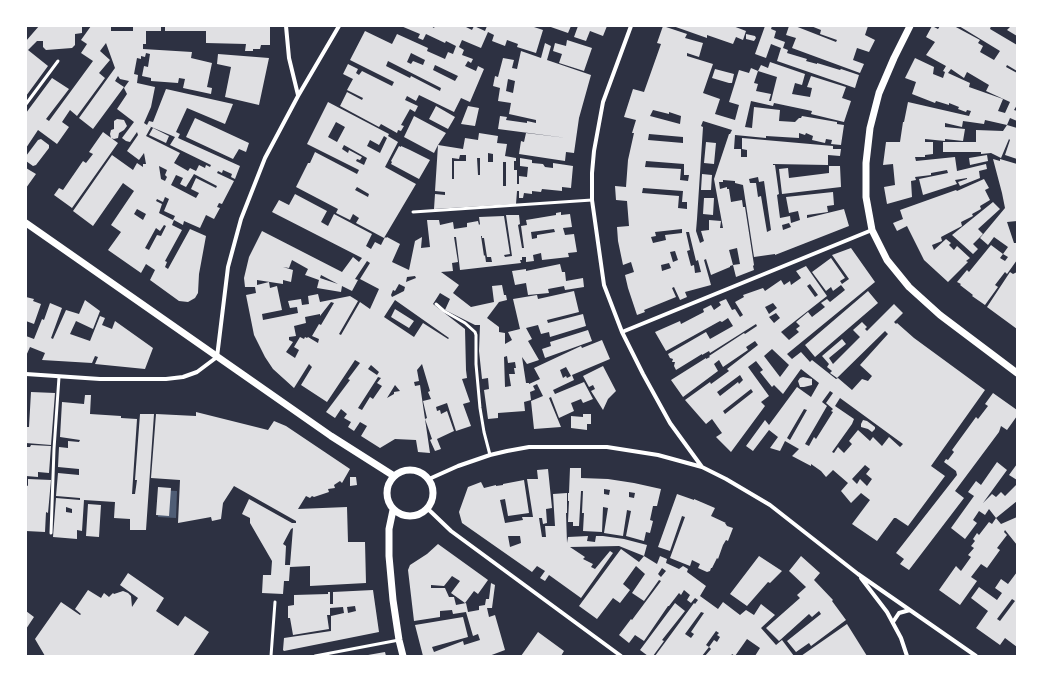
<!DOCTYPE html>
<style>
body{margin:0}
#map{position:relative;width:1043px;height:682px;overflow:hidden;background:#2d3142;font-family:"Varela Round",sans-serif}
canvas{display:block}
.frame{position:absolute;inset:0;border:27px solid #fff;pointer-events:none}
</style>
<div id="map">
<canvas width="1043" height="682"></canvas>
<div class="frame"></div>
</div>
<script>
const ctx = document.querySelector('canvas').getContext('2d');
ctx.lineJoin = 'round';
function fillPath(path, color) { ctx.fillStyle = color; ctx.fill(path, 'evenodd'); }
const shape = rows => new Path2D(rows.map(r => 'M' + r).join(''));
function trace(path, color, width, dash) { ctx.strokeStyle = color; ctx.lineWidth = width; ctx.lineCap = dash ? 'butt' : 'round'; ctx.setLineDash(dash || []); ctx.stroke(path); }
fillPath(shape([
 [159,490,177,491,176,518,158,517]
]), '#4f5d75');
fillPath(shape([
 [39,26,82,26,82,33,75,34,75,45,72,48,46,50,43,47,43,41,37,41,28,50,48,66,26,96,26,41],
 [91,26,111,26,111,31,133,31,133,26,161,26,161,31,146,31,146,44,143,44,143,49,192,52,191,58,212,63,207,87,212,88,211,94,183,88,185,79,179,78,178,83,151,81,151,78,142,76,144,66,148,67,150,54,146,53,145,57,141,56,141,59,137,58,134,74,138,75,137,83,155,87,151,107,144,123,147,125,149,121,153,122,166,89,233,104,225,124,187,108,176,132,180,134,178,138,240,166,235,179,231,177,232,174,223,170,222,173,218,171,217,173,234,181,222,204,219,203,217,207,220,208,214,219,206,215,200,228,184,221,183,225,174,220,172,225,182,230,165,261,167,262,165,267,168,269,190,229,206,236,199,274,198,293,195,298,188,302,179,301,150,280,155,270,146,264,141,273,108,250,121,232,111,225,134,191,123,183,93,226,73,211,112,155,133,170,137,163,143,167,143,164,146,164,144,153,139,160,127,151,138,135,137,132,130,142,126,141,122,138,134,122,117,109,127,94,124,88,129,81,120,79,118,76,115,81,124,87,93,129,79,118,115,68,106,43,100,51,110,60,99,73,105,78,77,116,70,110,62,122,69,127,57,144,38,130,26,148,26,113,52,78,69,89,46,119,49,121,93,61,81,53,87,44,81,40],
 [149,126,175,137,170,145,211,165,210,167,206,165,205,168,199,165,196,171,190,168,188,171,174,163,180,153,146,136,151,127],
 [159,166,167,170,165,175,167,177,165,181,161,179],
 [194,174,217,186,216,188,196,178,191,189,199,193,196,198,171,185,176,175,183,178,180,184,186,187],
 [165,197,169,199,164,211,175,216,173,220,159,213,162,204,156,201,157,199,163,202],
 [137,209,146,214,143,220,134,214],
 [164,225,166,226,161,236,157,235,149,250,145,248,156,228,160,231],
 [165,26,270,26,270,45,261,45,260,49,253,49,253,51,245,51,246,44,206,43,206,31,165,31],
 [401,26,431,26,434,28,435,26,464,26,472,30,474,26,485,31,487,26,531,26,543,30,536,53,517,47,518,44,507,40,505,46,492,41,494,35,488,32,481,48,462,40,459,47,464,50,462,55,473,59,471,63,468,61,465,66,476,71,478,66,484,69,470,102,461,98,454,112,419,95,416,101,407,96,405,100,418,106,415,112,410,109,401,125,404,126,401,131,398,130,397,133,381,124,379,127,340,106,347,92,362,100,363,98,347,90,353,79,343,74,348,64,358,69,356,73,359,75,362,71,392,86,394,82,350,60,365,31,392,44,397,34,428,48,427,51,445,59,448,52,453,54,456,46,446,41,445,43,426,34,423,40,418,38,420,34],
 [411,53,425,60,423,65,413,61,411,64,407,62],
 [388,61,441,88,440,91,411,76,410,78,386,66],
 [435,65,458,76,455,81,433,70],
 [548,26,571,26,568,33],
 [578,26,607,26,603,36,590,31,586,41,574,37],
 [663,26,687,34,685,38,703,43,699,57,687,53,687,56,713,64,703,93,720,99,715,114,735,120,739,105,729,102,739,70,749,73,751,68,758,71,761,65,768,68,770,62,805,74,802,85,795,83,792,94,810,97,812,88,807,87,811,76,846,87,842,98,851,101,844,122,811,114,812,111,774,103,773,106,751,101,745,127,752,128,754,107,780,110,779,121,795,122,799,118,801,118,802,116,837,122,837,124,844,125,841,145,831,144,832,140,826,139,825,143,812,140,813,136,806,133,805,135,799,133,799,138,766,136,766,138,735,135,734,149,741,149,741,157,747,157,747,150,742,149,742,138,833,146,833,149,841,149,840,156,828,155,828,165,773,164,773,165,775,165,779,194,777,195,780,218,790,216,791,223,800,220,798,211,789,213,786,197,833,192,834,205,827,206,828,212,807,215,807,218,844,209,849,226,775,255,775,254,754,257,743,185,735,183,735,181,723,180,723,182,719,182,720,189,727,187,727,189,729,189,731,202,742,200,743,207,745,207,754,265,753,266,754,270,736,277,733,265,740,264,737,248,729,250,733,265,730,266,730,267,711,275,706,259,704,260,711,285,685,292,687,297,680,300,674,287,672,288,676,297,644,310,645,312,637,315,628,288,625,275,634,272,631,262,623,265,618,241,617,227,629,226,627,201,616,200,615,186,626,187,628,160,634,133,632,133,636,120,624,117,633,89,644,92,661,44,657,43],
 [758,71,777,77,771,101,769,101,771,94,756,91,758,84,754,83],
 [653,110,669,114,669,112,681,116,680,124,650,116],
 [703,121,732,130,730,134,729,134,714,179,723,228,720,228,721,221,709,220,709,230,701,231,704,241,700,243,696,231,697,219,703,127,701,126],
 [649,134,683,137,683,143,648,140],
 [646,161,684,164,684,175,689,175,688,181,680,180,681,169,645,167],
 [758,177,759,182,764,181,771,230,767,232,761,196,758,197,756,183,750,183,749,179],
 [643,188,683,191,682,202,687,202,687,209,678,208,679,196,642,193],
 [789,223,791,227,783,230,782,225],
 [682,229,682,233,665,235,666,240,653,243,651,237,656,236,655,232],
 [686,232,689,232,696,261,698,260,701,272,695,273,694,265,691,266,687,251,690,250],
 [675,251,678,260,673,262,670,252],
 [669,263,671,268,662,271,661,265],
 [673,26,733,26,746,31,743,40,736,37,733,44,707,35,707,38],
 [765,26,772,26,771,29,776,31,774,38,785,42,783,48,788,50,787,53,807,59,806,61,817,64,817,63,840,70,841,69,859,75,855,88,777,61,781,48,771,44,766,58,755,54],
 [789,26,795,26,836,42,837,40,820,34,821,30,811,26,868,26,865,35,875,40,869,52,857,48,853,60,864,64,860,73,792,48,796,38,786,35],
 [932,26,938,29,940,26,954,26,980,40,978,43,983,46,980,52,994,60,1000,51,959,26,991,26,990,29,1017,45,1017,71,1007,65,1006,67,1017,73,1017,105,1014,110,1017,111,1017,121,1010,118,1007,125,985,120,984,124,963,121,962,127,945,123,945,127,965,129,963,141,945,139,945,141,925,139,925,142,933,142,933,154,925,155,925,157,915,157,916,161,955,157,957,171,986,164,987,169,979,171,980,178,960,186,958,182,967,179,967,178,955,180,957,184,923,195,919,179,948,173,947,170,931,173,931,175,915,177,916,180,911,181,912,197,887,204,884,187,895,185,893,164,883,165,886,142,900,142,903,122,904,122,908,102,969,116,971,111,967,110,966,112,958,109,959,107,949,103,949,105,936,101,935,103,912,94,916,82,905,78,915,58,934,67,933,74,943,78,945,72,943,71,946,66,926,55,935,42,926,37],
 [951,69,964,78,967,72,989,85,986,91,1010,102,1005,113,998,111,1003,99,969,87,970,83,948,73],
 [1011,26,1017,26,1017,36,1007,30],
 [746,34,755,36,756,38,754,41,746,39],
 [567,40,592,48,584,71,559,63,562,54,553,51,555,43,566,46],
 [545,43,551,46,547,60,591,75,579,118,574,153,566,152,565,161,519,154,521,141,524,142,526,133,567,138,498,129,500,116,507,117,506,120,527,123,527,121,536,123,536,120,509,114,511,103,498,101,500,88,493,86,495,76,498,77,503,58,514,60,512,68,517,69,521,51,541,58],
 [508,79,515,81,513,93,506,91],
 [218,54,269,58,259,105,225,97,231,67,217,64],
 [715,69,734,74,732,83,729,83,712,78],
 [328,102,389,134,388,136,398,142,385,167,416,184,384,238,356,223,359,218,353,214,350,220,336,213,338,209,296,187,308,163,310,163,315,152,357,174,359,170,307,144],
 [336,122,345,127,337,142,328,137],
 [384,136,387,138,380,153,367,146,370,140,379,145],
 [344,145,367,158,364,165,356,161,357,159,360,160,362,157,349,150,348,153,342,149],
 [357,187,369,194,368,197,355,190],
 [436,106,455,117,448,129,429,119],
 [468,106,479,108,475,126,461,124],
 [414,116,446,133,438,145,463,149,465,138,478,140,479,133,498,136,497,143,507,144,505,156,516,158,516,161,514,161,514,170,517,170,517,184,519,184,519,176,527,177,528,167,520,166,520,158,532,160,532,163,543,164,545,167,553,168,553,163,573,166,571,188,562,187,562,191,542,189,541,192,532,191,532,194,524,193,523,198,519,198,519,191,517,191,516,204,434,209,435,194,445,195,445,192,435,191,438,145,434,153,404,137],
 [488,153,493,154,493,162,488,162],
 [460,155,466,155,466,161,454,161,454,179,452,179,452,158,459,159],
 [477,158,480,158,480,175,478,175],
 [503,162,506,162,506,186,503,186],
 [195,118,249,143,246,152,239,149,233,159,186,137],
 [117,119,124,120,127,126,124,130,119,133,118,138,114,139,111,138,110,134,111,130,114,129,114,121],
 [1007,125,1017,128,1017,159,1005,155,1010,140,1009,139,1001,158,991,153,981,154,981,152,943,152,943,142,976,142,976,130,1003,131],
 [153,128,169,136,166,143,149,135],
 [103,132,118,143,72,208,54,195,59,188,63,190,83,161,86,163,93,154,89,152],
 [41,139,49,145,49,148,36,165,33,166,26,161,26,156,38,140],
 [706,142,716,143,714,164,704,163],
 [399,146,401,147,401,146,410,150,430,160,419,179,391,164,392,162,391,161],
 [987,155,988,161,970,165,969,158],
 [993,159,1000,161,1000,159,1017,164,1017,221,1007,222,1014,243,1017,243,1017,260,1007,274,1005,272,995,285,998,287,985,305,972,296,973,295,960,285,961,284,957,282,967,270,969,272,991,245,1003,254,1008,247,994,237,988,245,980,238,1005,208,1002,193],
 [1003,254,1008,257,1005,261,1000,258],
 [829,166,840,166,841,187,782,194,779,169,788,168,789,178,829,173],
 [26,168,36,174,26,188],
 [702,174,712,175,711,190,701,190],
 [984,179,989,188,985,190,990,200,980,206,981,209,972,214,973,216,961,222,962,226,941,237,942,241,932,245,934,250,946,239,951,243,949,245,954,250,957,246,970,258,966,261,968,262,948,282,924,260,907,226,897,231,893,223,903,219,900,210,956,190,957,191],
 [295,194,327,211,321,222,328,226,334,214,372,234,366,246,371,249,375,242,381,245,385,237,386,238,387,237,400,244,392,262,409,270,415,241,422,237,421,248,430,247,427,220,439,220,440,225,453,222,454,229,467,227,467,223,478,221,479,225,480,224,479,217,504,216,510,254,504,255,505,257,512,256,506,215,519,215,520,224,518,225,522,248,524,248,521,226,527,225,526,220,556,215,556,213,561,212,561,215,570,214,572,227,563,228,565,235,574,234,577,252,568,253,569,257,542,260,541,253,533,255,534,261,526,262,526,257,522,257,522,260,520,260,521,263,460,270,456,237,454,237,458,262,452,263,453,271,441,272,459,285,453,293,471,307,494,302,492,286,502,285,504,295,506,295,507,300,499,302,487,318,499,327,499,332,505,333,505,344,512,340,508,332,520,329,513,299,537,295,538,299,574,291,579,312,547,320,548,323,583,314,586,326,550,337,549,332,541,334,538,325,526,328,532,339,528,341,539,360,527,364,522,357,526,383,529,383,529,384,540,379,534,368,581,346,582,348,602,340,610,359,572,375,574,380,553,390,555,394,584,382,593,399,583,403,581,399,571,403,574,411,559,418,551,397,549,398,561,427,534,429,531,401,543,396,537,384,533,386,535,390,530,392,531,400,524,402,525,411,498,413,498,418,488,419,484,390,489,389,488,378,482,379,479,351,480,325,475,325,445,310,450,299,440,293,433,304,465,329,466,370,467,378,462,379,470,402,463,404,471,426,456,431,447,403,436,407,437,411,440,410,441,414,447,411,454,431,437,439,441,449,435,451,430,440,432,439,425,419,427,418,423,401,431,399,428,392,430,391,422,364,417,370,419,381,414,382,415,386,420,385,430,453,418,452,416,440,395,439,380,448,361,436,367,426,360,422,354,431,348,427,351,422,344,418,347,414,341,409,335,418,326,412,350,380,348,379,360,363,355,360,327,402,301,385,312,367,309,364,294,388,273,369,265,357,254,335,246,295,256,293,255,287,245,287,244,278,249,257,262,231,342,272,353,257,359,262,362,258,272,212,279,200,289,205],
 [554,229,555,232,537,235,537,238,532,239,531,232],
 [481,236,482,236,482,238,484,238,487,257,491,257,492,262,486,262,485,255,484,256],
 [292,260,308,269,305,275,319,280,317,288,341,292,342,286,352,291,358,280,355,279,367,261,370,263,360,279,379,289,370,309,360,302,341,335,339,334,358,301,350,296,320,302,318,294,308,296,309,304,302,305,301,299,288,301,290,308,297,307,298,313,263,320,262,314,282,310,277,286,270,288,269,282,257,285,257,280,283,284,283,280,291,282,293,270,283,267,289,268],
 [321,275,338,284,320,278],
 [415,276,416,278,406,282,407,277],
 [399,284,405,287,404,291,392,297,391,295,393,290,395,291],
 [395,300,449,338,448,339,423,323,414,337,384,317],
 [331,302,334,303,321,325,319,324,312,336,319,339,318,343,308,337,307,338,305,337,304,339,300,337,294,347,299,350,295,358,286,352,293,342,289,340,289,337,296,336,294,326,306,323,305,317,320,314,320,316],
 [507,356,508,363,515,362,516,368,514,368,515,374,509,374,511,386,505,387,504,357],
 [371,365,379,372,377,375,368,369],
 [566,367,571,376,567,378,566,376,563,378,560,370],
 [378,377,381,378,377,383,382,386,373,399,370,397,362,410,358,408],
 [395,385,400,391,394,392,394,394,387,398],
 [704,198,714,198,713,215,703,214],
 [993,202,1000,209,978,229,983,234,973,244,978,249,973,254,952,235],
 [851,248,875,282,787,354,792,359,801,352,810,362,812,360,836,379,838,378,852,390,862,379,868,381,872,376,860,365,888,334,885,331,837,378,830,373,832,371,827,367,829,364,822,356,842,339,846,344,829,358,833,364,860,337,853,330,862,322,867,327,865,329,867,331,894,304,903,313,894,322,896,324,897,323,914,338,985,390,931,466,945,476,908,526,896,518,894,518,877,541,852,524,870,500,861,493,851,503,841,491,848,483,833,470,826,477,821,471,811,464,811,466,792,456,799,449,785,441,780,451,770,448,778,437,769,430,753,451,746,446,765,420,769,425,797,387,811,397,819,383,801,369,783,394,774,385,772,387,760,372,763,370,756,361,748,367,769,396,761,402,765,406,731,452,716,437,722,433,712,419,706,424,685,400,710,382,711,384,729,371,727,369,758,345,755,341,746,347,748,350,723,367,719,360,714,364,718,371,683,397,671,380,706,358,706,359,710,357,709,356,744,333,745,334,757,326,756,324,710,353,709,351,702,355,702,354,676,370,674,366,675,362,672,362,673,359,670,358,668,354,706,332,710,339,733,326,728,318,722,322,720,321,666,351,655,332,680,321,681,324,704,312,703,309,711,305,714,310,721,305,719,302,726,299,732,310,735,309,740,317,743,315,735,302,744,297,743,295,763,288,765,291,781,280,784,285,790,281,791,285,801,278,796,271,806,266,827,296,781,332,789,340,799,332,796,329,800,326,796,322,808,312,812,317,825,307,821,303,827,299,830,302,845,290,841,285,833,291,831,287,826,291,812,272,831,258,845,278,840,281,842,284,849,279,832,255],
 [810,284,818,295,815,297,807,286],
 [773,303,777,308,769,314,765,307],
 [776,313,780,318,774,323,769,317],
 [772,349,789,365,780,377,764,356],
 [740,375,743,380,739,384,738,382,720,396,717,392],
 [751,389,753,392,725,414,723,411],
 [830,391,833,393,826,403,833,409,831,411,833,412,816,439,814,437,809,446,805,444,827,406,822,402],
 [840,398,851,406,903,444,900,447,889,437,882,446,873,437,870,441,858,430,849,441,852,444,844,453,838,447,834,453,832,452,852,424,854,419,835,406],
 [804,409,807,410,790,440,787,438],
 [865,465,870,469,866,474,872,479,867,486,860,479,857,484,852,479],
 [560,264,562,272,565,272,566,281,583,278,584,287,565,290,564,286,548,289,549,293,528,295,526,283,515,285,512,271,526,269,526,271],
 [1010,272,1013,274,1017,272,1017,329,987,307],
 [868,291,878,303,815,357,805,345],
 [26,297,34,299,33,301,41,304,34,324,26,321],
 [85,300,100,311,93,329,76,321,70,334,90,341,100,316,105,318,102,325,112,329,115,321,153,348,145,369,95,364,98,357,95,356,92,363,42,360,45,353,30,347,26,356,26,336,34,339,42,319,44,320,50,303,62,308,51,338,53,339,66,310,79,314],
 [395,309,414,321,409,328,391,317],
 [588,330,592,341,545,358,542,349,551,346,550,342],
 [603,366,616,391,608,399,603,410,591,391,595,389,593,385,589,387,583,376],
 [803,377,812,379,812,385,804,387,800,387,798,381,800,378],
 [31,392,55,393,51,445,26,443,26,427,29,427],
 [993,393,1017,410,1017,416,1007,430,1001,426,999,432,955,491,964,498,909,570,900,564,904,559,896,553,957,475,956,471,944,462,946,459,948,460,954,452,952,450,976,417,978,419,988,406,985,404],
 [85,395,91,395,90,414,121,416,121,418,137,419,132,494,135,494,137,480,135,480,140,414,154,414,146,530,130,530,130,519,114,518,115,502,84,500,82,531,77,530,77,539,53,537,56,498,80,500,80,498,56,496,58,473,79,475,79,469,58,467,59,447,68,448,68,441,79,442,80,440,60,437,62,402,84,404],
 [66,507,72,509,72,513,66,512],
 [196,412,268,430,274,421,286,426,350,469,342,483,340,481,334,485,335,488,328,489,329,492,314,497,312,496,310,498,306,496,298,509,347,507,348,542,365,542,366,583,310,586,310,566,290,567,289,581,284,581,283,594,262,593,263,575,271,575,272,561,250,523,250,518,242,514,249,499,292,523,296,523,296,521,234,486,223,503,221,519,212,521,211,517,178,523,180,480,151,478,156,414,196,416],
 [293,528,290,565,285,565,286,546,283,544,291,529],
 [583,414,591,414,591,424,587,424,587,430,571,428,571,416,583,417],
 [863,420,867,421,875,427,875,429,872,432,868,429,861,427,861,424],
 [31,445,51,446,49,473,38,472,38,477,26,476,26,447,30,447],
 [997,462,1007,470,983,503,992,494,996,497,1001,492,1005,496,1017,484,1017,501,996,518,989,509,985,515,979,511,973,520,977,523,965,539,951,528,974,496,968,492,976,481,981,485],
 [1017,464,1017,480,1009,475],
 [570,468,581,468,581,478,608,479,634,483,661,489,657,506,653,506,650,520,653,521,650,533,646,532,644,541,626,536,631,511,627,510,623,536,604,533,608,508,603,507,602,532,583,531,584,513,582,513,583,491,581,491,579,526,573,526,573,522,568,522,569,501,568,501,568,493,569,493],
 [604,489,610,490,609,495,604,494],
 [629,492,635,493,634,498,629,497],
 [548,469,552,508,546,509,547,523,543,524,542,518,539,518,542,537,546,537,545,526,555,526,553,494,567,493,567,513,566,513,567,543,568,537,588,536,587,541,595,542,596,536,603,536,624,539,647,545,644,556,619,546,570,547,585,557,583,559,593,564,591,567,595,569,610,551,613,553,581,598,549,575,545,581,540,578,545,571,537,566,532,572,462,523,459,512,468,487,481,482,484,488,496,485,496,486,503,485,503,484,524,480,529,513,508,516,505,499,500,500,505,523,523,520,522,517,533,517,527,479,538,479,537,470],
 [508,536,520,536,521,543,510,547],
 [350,477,356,477,357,485,350,486],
 [28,479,51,480,48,513,46,512,45,532,26,531,26,485,28,486],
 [158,487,171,488,169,516,156,515],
 [677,494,694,500,694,499,715,508,711,516,726,523,725,523,727,526,733,528,728,541,726,540,723,545,718,559,717,558,712,568,711,568,710,571,707,572,698,568,700,564,692,560,690,566,670,558,685,517,682,516,670,551,658,547],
 [88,504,101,505,99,537,86,536],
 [1017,517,1017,545,1005,530,1004,532,1007,535,997,548,1000,550,987,568,981,564,971,577,977,581,960,605,939,590,956,566,961,571,971,557,968,555,974,548,971,546,975,541,973,539,977,533,979,535,989,522,992,524,996,518,1001,524],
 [438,544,488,580,478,594,474,591,465,603,451,593,460,581,452,576,444,586,431,585,431,588,445,588,449,597,454,597,456,605,466,603,468,612,479,610,479,606,485,605,486,599,489,599,491,583,495,585,492,608,487,608,489,617,495,615,505,650,489,656,423,656,415,625,463,617,468,637,432,647,434,652,463,641,464,645,480,640,478,634,473,636,466,612,453,614,452,610,440,611,440,617,414,621,408,570,410,565,427,554],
 [621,549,639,562,644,556,657,564,660,556,667,559,666,563,679,569,683,566,688,569,687,572,706,586,700,596,718,609,723,602,740,615,746,610,754,615,761,604,775,615,761,628,776,645,782,640,794,656,755,656,760,648,747,639,735,656,732,654,731,656,705,656,711,649,709,647,714,640,717,642,720,637,717,635,719,633,716,631,706,645,709,647,702,656,655,656,694,603,695,604,698,600,695,598,691,603,687,600,690,595,684,590,681,595,679,593,669,606,668,606,644,641,635,635,629,643,619,635,631,619,632,620,661,581,659,580,644,601,632,593,645,574,636,566,623,584,630,590,620,603,613,598,597,619,579,606],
 [662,568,666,571,661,577,658,574],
 [701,612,704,613,691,632,694,634,691,638,685,634],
 [759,556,782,571,770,583,768,582,747,606,730,594],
 [801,556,820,573,814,580,833,600,832,601,846,620,811,646,809,643,796,652,787,641,821,614,819,611,812,617,809,614,779,641,766,628,800,598,797,595,806,587,789,571],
 [1017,572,1017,647,1005,638,1000,645,976,628,988,611,971,598,979,587,997,600,1002,593,995,588,1001,579,1008,584],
 [1012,599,1015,601,1000,621,997,619],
 [128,573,164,598,156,611,178,626,185,616,209,632,193,656,45,656,35,639,61,602,80,615,81,614,75,609,88,590,101,598,104,593,109,597,113,593,114,594,123,591,128,593,131,596,132,607,138,598,120,585],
 [373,590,379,632,284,651,283,650,284,638,331,631,331,616,344,613,343,607,330,608,330,615,327,615,329,629,293,635,290,618,288,618,288,606,294,605,294,595,328,594,328,592,330,592,330,604,333,604,333,592],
 [355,606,356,611,348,613,347,607],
 [675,603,685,611,662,640,664,641,653,656,648,656,640,650],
 [26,611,34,617,26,629],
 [847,624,867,656,801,656],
 [538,632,564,651,561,656,521,656],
 [385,652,386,656,368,656,368,655]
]), '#e0e0e3');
trace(shape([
 [26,104,58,61],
 [413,212,592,200],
 [436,304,444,311,465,323,475,332,476,335,476,364,480,408,484,432,490,455],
 [51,533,54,449,59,377],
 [271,656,275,602],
 [315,656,399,640]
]), '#fff', 3);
trace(shape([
 [286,26,289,58,298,95],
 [631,26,603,102,594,151,592,173,592,200,604,285,622,332,643,374,670,423,702,467,726,479,770,505,858,574,976,656],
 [622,332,872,230],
 [26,374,100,379,166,379,183,377,197,372,217,357,228,267,241,219,265,158,298,96,339,26],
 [429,479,458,466,490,455,507,451,529,447,607,447,658,455,702,467],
 [428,509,451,531,621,656],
 [861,578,887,612,901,638,907,656],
 [893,622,899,613,910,610]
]), '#fff', 4);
trace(shape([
 [910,26,894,58,879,93,870,128,866,163,866,197,872,230,887,260,909,287,940,315,1017,373],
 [26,223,331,436,394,476],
 '387 493a23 23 0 1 1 46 0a23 23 0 1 1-46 0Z',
 [393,510,389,529,389,556,393,600,399,640,403,656]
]), '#fff', 7);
</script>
